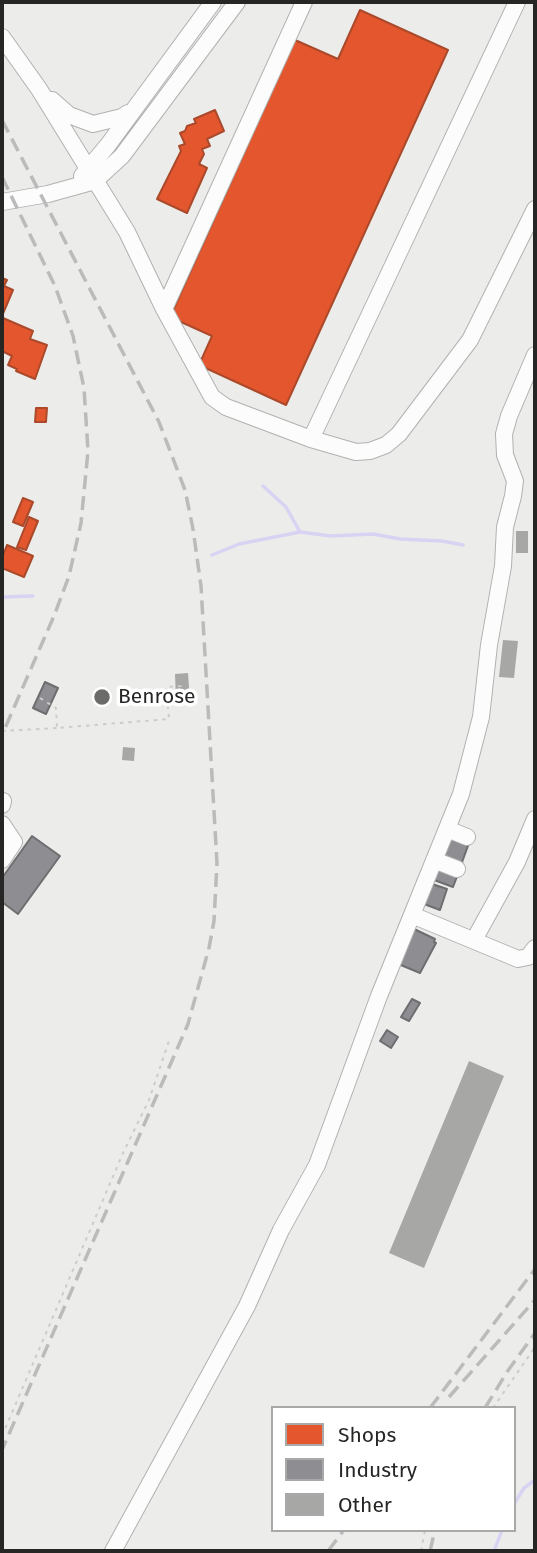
<!DOCTYPE html>
<style>
body{margin:0}
#map{position:relative;width:537px;height:1553px;overflow:hidden;background:#ecedeb;font-family:"Fira Sans",sans-serif}
canvas{display:block}
.frame{position:absolute;inset:0;border:4px solid #262725;pointer-events:none}
.legend{position:absolute;left:271px;top:1406px;width:245px;height:126px;box-sizing:border-box;background:#fff;border:2px solid #a8a9a8;margin:0;padding:9px 12px;list-style:none;font-size:21px;color:#262725}
.legend li{display:flex;align-items:center;gap:14px;height:35px}
.legend b{width:35px;border:2px solid #a8a9a8}
</style>
<div id="map">
<canvas width="537" height="1553"></canvas>
<div class="frame"></div>
<ul class="legend">
<li><b style="height:19px;background:#e4572e"></b>Shops</li>
<li><b style="height:19px;background:#8d8d92"></b>Industry</li>
<li><b style="height:19px;background:#a7a8a6"></b>Other</li>
</ul>
</div>
<script>
const ctx = document.querySelector('canvas').getContext('2d');
ctx.lineJoin = 'round';
function fillPath(path, color) { ctx.fillStyle = color; ctx.fill(path, 'evenodd'); }
const shape = rows => new Path2D(rows.map(r => 'M' + r).join(''));
function trace(path, color, width, dash) { ctx.strokeStyle = color; ctx.lineWidth = width; ctx.lineCap = dash ? 'butt' : 'round'; ctx.setLineDash(dash || []); ctx.stroke(path); }
function label(font, color, halo, rows, align = 'center') {
  ctx.font = font + ' "Fira Sans",sans-serif'; ctx.lineWidth = 7; ctx.setLineDash([]); ctx.textBaseline = 'middle'; ctx.strokeStyle = halo; ctx.fillStyle = color; for (const [text, x, y, turn = 0] of rows) {
    ctx.save(); ctx.translate(x, y); ctx.rotate((+turn || 0) * Math.PI / 180); ctx.textAlign = isNaN(turn) ? turn : align; if (halo) ctx.strokeText(text, 0, 0); ctx.fillText(text, 0, 0); ctx.restore();
  }
}
const shops = shape([
 [360,10,448,50,286,405,199,365,212,336,170,317,295,40,338,59,360,10],
 [215,110,224,131,207,139,210,146,202,149,204,154,199,164,207,168,187,213,157,199,181,151,179,146,185,144,180,133,185,131,187,126,196,123,194,119,215,110],
 [2,278,7,280,4,286,13,290,2,316,2,278],
 [3,318,33,331,30,339,47,345,35,379,16,371,17,369,8,365,12,356,2,351,3,318],
 [36,408,47,408,46,422,35,422,36,408],
 [23,498,33,502,23,526,13,522,23,498],
 [29,517,38,521,26,550,17,547,29,517],
 [7,545,33,556,24,577,2,568,2,558,7,545]
]);
fillPath(shops, '#e4572e');
trace(shops, '#ab492b', 2);
const industry = shape([
 [45,682,58,688,46,714,33,708,45,682],
 [32,836,60,856,18,914,2,902,2,878,32,836],
 [449,836,469,843,461,865,441,858,449,836],
 [438,867,458,874,453,887,434,880,438,867],
 [432,884,447,889,440,910,424,904,432,884],
 [412,928,435,939,434,942,436,943,420,973,396,963,412,928],
 [412,999,420,1003,409,1021,401,1017,412,999],
 [387,1030,398,1037,391,1048,380,1041,387,1030]
]);
fillPath(industry, '#8d8d92');
trace(industry, '#6e6e71', 2);
trace(shape([
 [263,486,286,507,300,532],
 [212,555,239,544,300,532,331,536,373,534,400,539,442,541,463,545],
 [2,597,33,596],
 [514,1504,524,1488,535,1480],
 [494,1551,502,1530]
]), '#dad2f3', 3.5);
fillPath(shape([
 [516,531,528,531,528,553,516,553],
 [503,640,518,641,514,678,499,677],
 [188,673,190,701,176,702,175,674],
 [123,747,135,748,134,761,122,760],
 [469,1061,504,1076,424,1268,389,1253]
]), '#a7a8a6');
const minor = shape([
 [2,37,39,89,127,232,164,309,212,397,226,407,311,439,517,2],
 [52,100,69,115,93,124,122,117,128,113],
 [82,176,108,145,213,2],
 [2,202,48,194,95,181,122,156,237,2],
 [164,309,304,2],
 [311,439,356,452,370,451,386,445,399,434,470,340,535,209],
 [2,805,3,801],
 [2,824,14,842,2,860],
 [447,829,467,837],
 [434,860,457,869],
 [412,915,518,959,528,957,535,948],
 [474,940,517,862,535,819],
 [113,1551,247,1306,281,1230,317,1165,379,996,461,794,481,717,489,645,503,566,505,527,513,496,515,481,505,455,504,434,509,416,535,355]
]);
trace(minor, '#b1b2b0', 18);
trace(shape([
 [40,698,56,708,57,728,169,719,166,687,182,686],
 [493,1408,535,1347],
 [2,1436,123,1153,149,1100,170,1038],
 [421,1551,425,1530]
]), '#cccdcb', 2, [3.5, 5]);
trace(minor, '#fcfcfc', 16);
trace(shape([
 [2,120,159,422,185,490,193,529,201,586,217,863,214,921,209,948,188,1024,2,1450],
 [2,177,55,286,73,336,84,388,88,451,81,523,69,576,54,616,2,735],
 [449,1397,535,1300],
 [430,1408,535,1269],
 [485,1408,507,1372,535,1333],
 [328,1551,344,1530],
 [430,1551,435,1530]
]), '#babbba', 3.5, [14, 7]);
trace(shape([
 [2,731,57,728]
]), '#cccdcb', 2, [3.5, 5]);
for (const [x, y, r, color] of [
 [102,697,9,"#6b6c6a"]
]) { const dot = new Path2D(); dot.arc(x, y, r, 0, 2 * Math.PI); ctx.fillStyle = color; ctx.fill(dot); trace(dot, '#fff', 2.5); }
label('21px', '#262725', '#fff', [
 ["Benrose",118,697]
], 'left');
</script>
